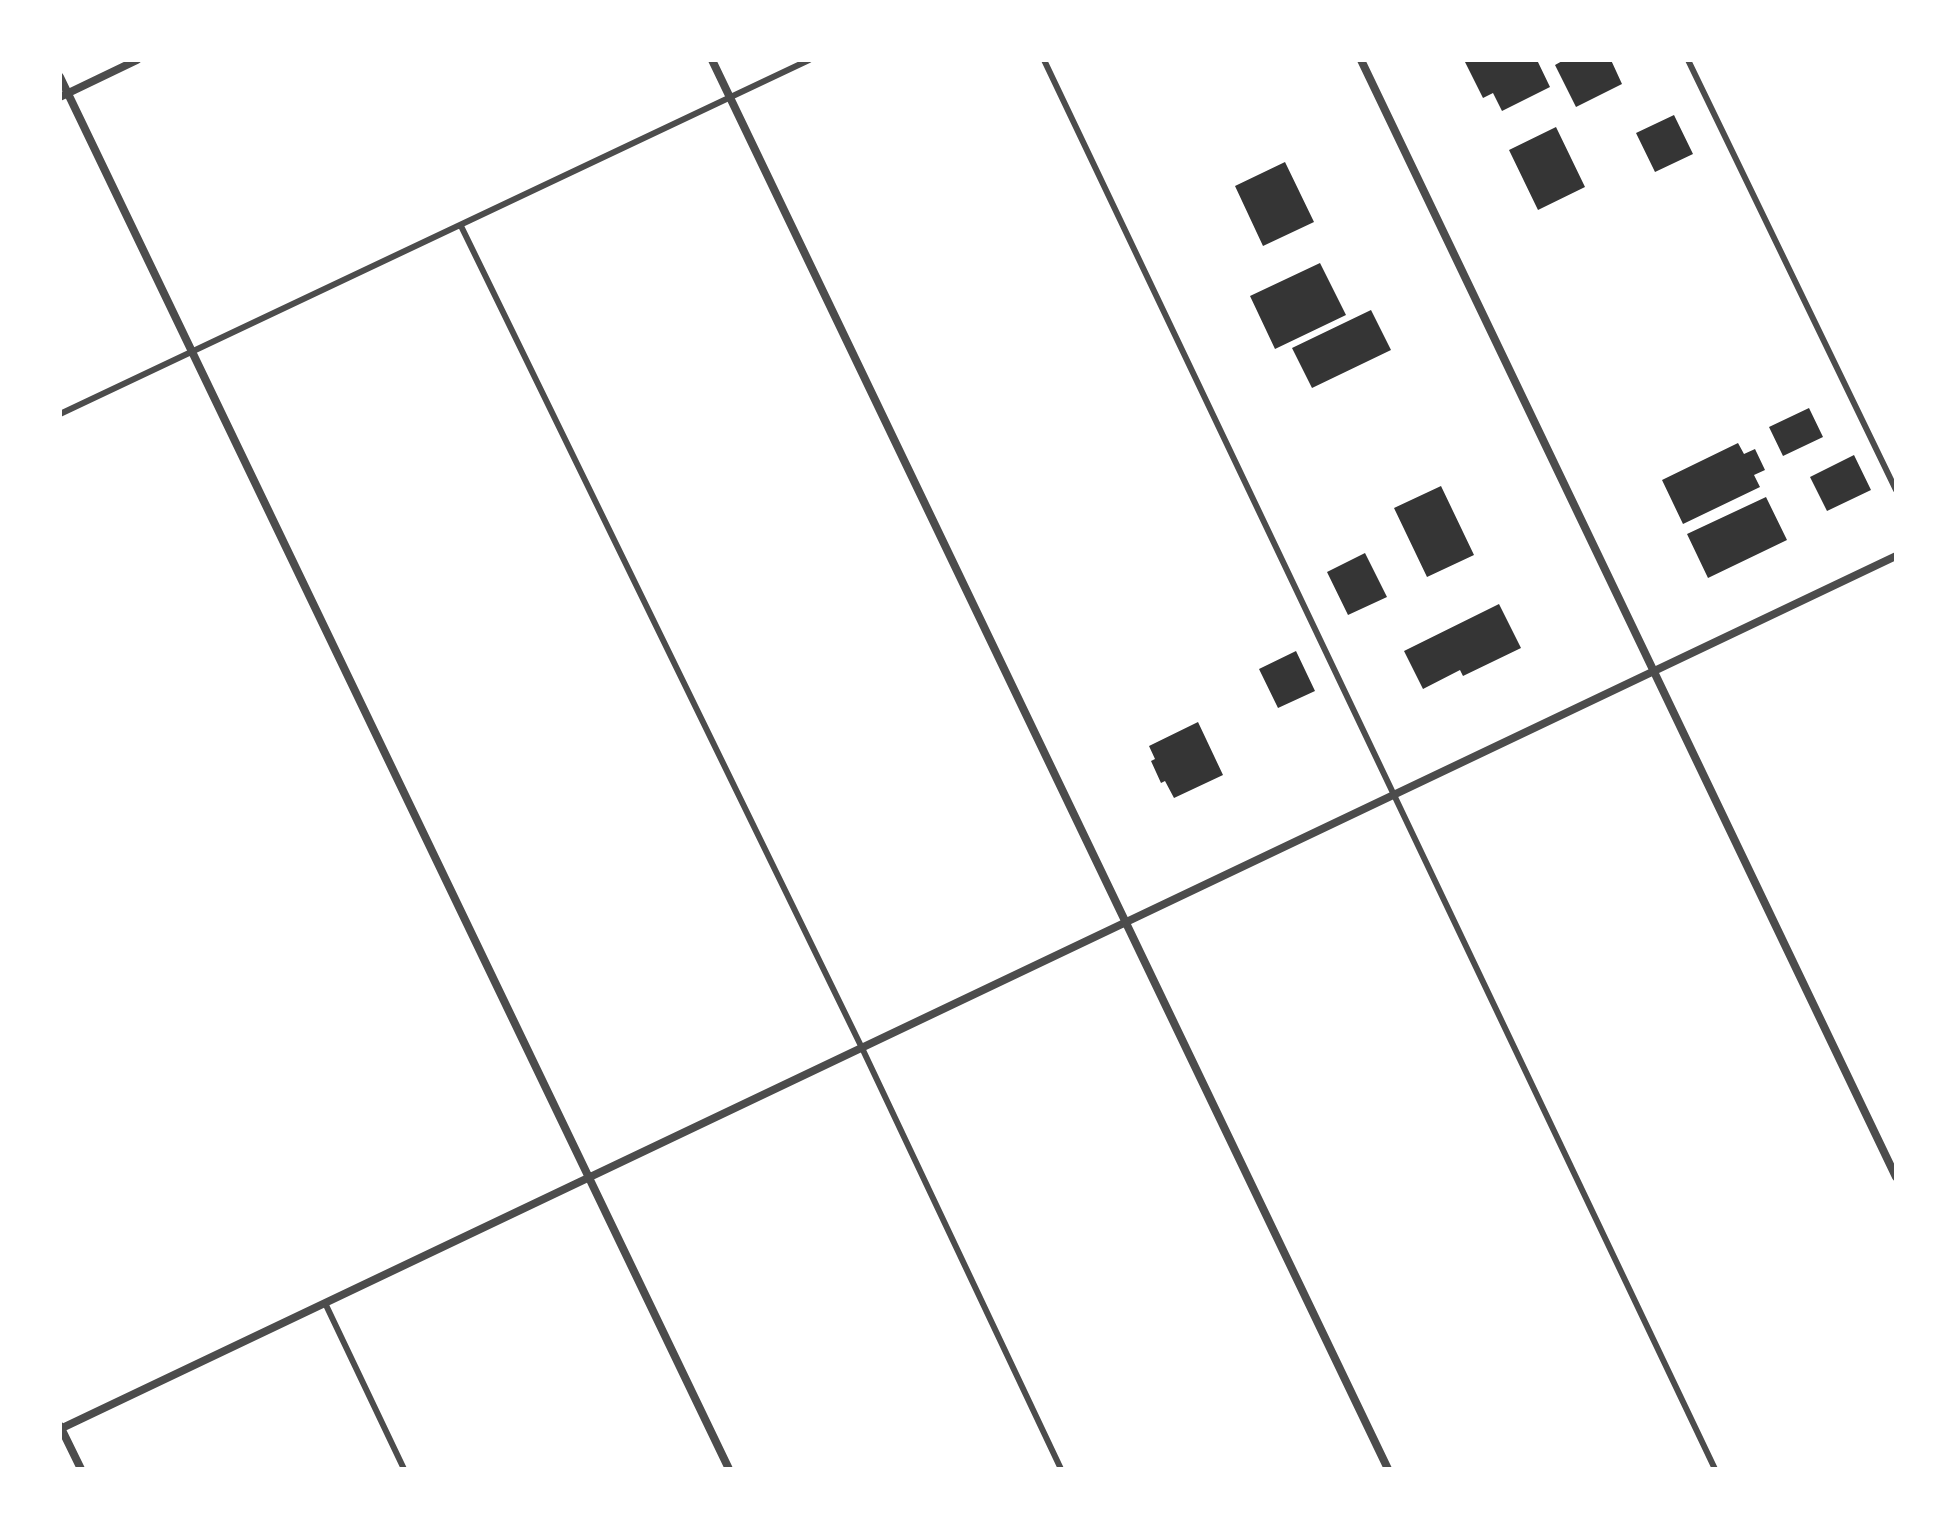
<!DOCTYPE html>
<style>
body{margin:0}
#map{position:relative;width:1956px;height:1529px;overflow:hidden;background:#fff;font-family:Montserrat,sans-serif}
canvas{display:block}
.frame{position:absolute;inset:0;border:62px solid #fff;pointer-events:none}
</style>
<div id="map">
<canvas width="1956" height="1529"></canvas>
<div class="frame"></div>
</div>
<script>
const ctx = document.querySelector('canvas').getContext('2d');
ctx.lineJoin = 'round';
function fillPath(path, color) { ctx.fillStyle = color; ctx.fill(path, 'evenodd'); }
const shape = rows => new Path2D(rows.map(r => 'M' + r).join(''));
function trace(path, color, width, dash) { ctx.strokeStyle = color; ctx.lineWidth = width; ctx.lineCap = dash ? 'butt' : 'round'; ctx.setLineDash(dash || []); ctx.stroke(path); }
fillPath(shape([
 [1464,60,1537,60,1550,87,1502,111,1493,93,1483,98],
 [1564,60,1611,60,1622,84,1576,107,1555,65],
 [1674,115,1693,154,1655,172,1636,133],
 [1556,127,1585,187,1538,210,1509,150],
 [1285,162,1314,222,1263,246,1235,186],
 [1320,263,1346,315,1275,349,1250,296],
 [1371,310,1391,350,1312,388,1292,348],
 [1809,408,1823,437,1783,456,1769,427],
 [1738,443,1744,454,1755,449,1765,470,1754,475,1760,487,1683,524,1662,480],
 [1854,455,1871,490,1827,511,1810,477],
 [1441,486,1474,555,1427,577,1394,508],
 [1766,497,1787,540,1708,578,1687,534],
 [1365,553,1387,597,1348,615,1327,572],
 [1499,604,1521,648,1463,676,1460,670,1423,689,1404,651],
 [1296,651,1315,691,1278,708,1259,669],
 [1198,722,1223,775,1174,798,1165,781,1161,783,1151,761,1155,759,1149,746]
]), '#353535');
trace(shape([
 [1044,60,1715,1469],
 [1688,60,1896,490],
 [461,226,862,1048,1061,1469],
 [60,414,809,60],
 [325,1303,404,1469]
]), '#4c4c4c', 6);
trace(shape([
 [712,60,1388,1469],
 [1361,60,1896,1177],
 [60,77,729,1469],
 [60,97,137,60],
 [60,1426,81,1469],
 [60,1429,1896,556]
]), '#4c4c4c', 8);
</script>
